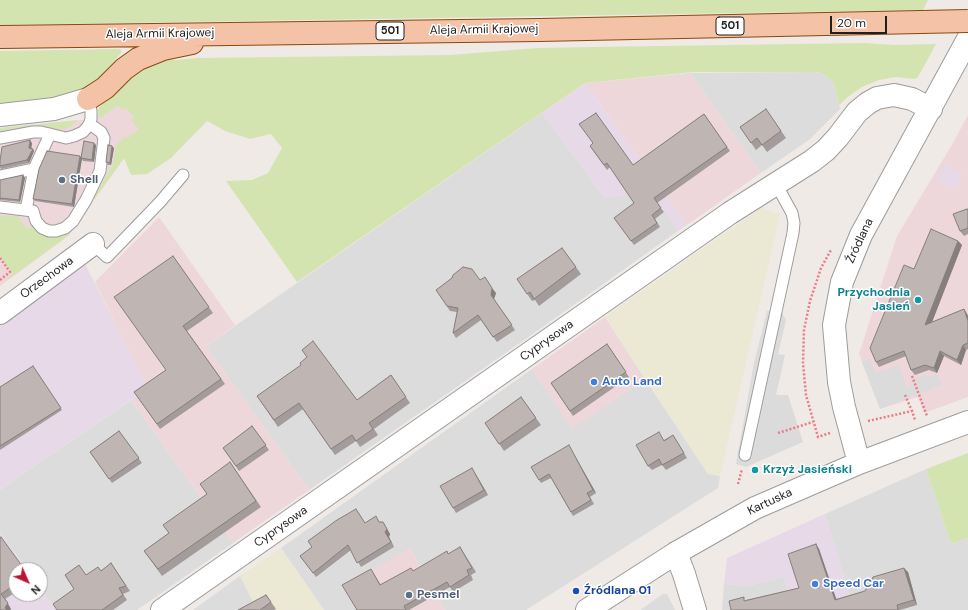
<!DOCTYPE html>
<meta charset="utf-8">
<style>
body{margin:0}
#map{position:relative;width:968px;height:610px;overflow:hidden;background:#efeae6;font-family:"DM Sans",sans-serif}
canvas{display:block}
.north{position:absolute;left:8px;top:562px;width:40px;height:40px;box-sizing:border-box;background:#fff;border:1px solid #a5a5a5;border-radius:50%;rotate:135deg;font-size:11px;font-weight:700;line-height:16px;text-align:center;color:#1f1f1f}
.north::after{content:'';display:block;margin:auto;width:14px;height:18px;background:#ba1436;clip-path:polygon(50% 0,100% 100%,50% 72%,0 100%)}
.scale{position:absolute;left:830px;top:16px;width:57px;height:18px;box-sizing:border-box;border:2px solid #1f1f1f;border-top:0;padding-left:5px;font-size:12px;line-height:14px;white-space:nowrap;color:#1f1f1f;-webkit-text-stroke:3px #fff;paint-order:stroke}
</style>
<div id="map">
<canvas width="968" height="610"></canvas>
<div class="north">N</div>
<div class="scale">20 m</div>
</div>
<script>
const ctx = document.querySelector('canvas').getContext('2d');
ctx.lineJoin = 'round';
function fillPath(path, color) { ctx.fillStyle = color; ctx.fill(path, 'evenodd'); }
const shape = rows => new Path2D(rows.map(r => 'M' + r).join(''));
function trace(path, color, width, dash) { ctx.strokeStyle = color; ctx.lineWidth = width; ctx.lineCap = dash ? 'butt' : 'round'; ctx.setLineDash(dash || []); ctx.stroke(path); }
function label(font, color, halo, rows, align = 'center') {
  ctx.font = font + ' "DM Sans",sans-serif'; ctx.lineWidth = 3; ctx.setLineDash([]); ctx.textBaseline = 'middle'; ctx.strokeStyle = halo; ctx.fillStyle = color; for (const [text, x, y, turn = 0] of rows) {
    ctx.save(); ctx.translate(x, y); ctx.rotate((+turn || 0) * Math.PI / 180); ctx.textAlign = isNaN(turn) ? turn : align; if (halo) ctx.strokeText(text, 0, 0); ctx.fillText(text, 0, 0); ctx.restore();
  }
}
fillPath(shape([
 [814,72,822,73,834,83,840,109,810,139,761,173,690,73],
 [542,113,604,197,651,192,678,231,537,331,309,490,206,346],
 [532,369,572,428,645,379,708,474,720,476,718,488,526,610,445,610,410,548,385,610,324,610,281,548],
 [131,400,233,543,137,610,56,610,40,588,40,570,27,570,0,531,0,490],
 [926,469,951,544,968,538,968,610,854,610,825,514],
 [240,576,257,610,193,610],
 [784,577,793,609,791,610,722,610,724,584,748,586],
 [663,594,667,594,675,610,640,610]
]), '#dddcdc');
fillPath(shape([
 [690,73,761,173,687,225,585,83],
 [122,95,149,124,68,236,0,286,0,128,90,119,104,112],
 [968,115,968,397,924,413,918,397,880,409,859,354,897,236,953,143],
 [159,217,235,325,206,346,309,490,233,543,131,400,147,388,95,282],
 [605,317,645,379,572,429,532,369],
 [410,548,445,610,385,610,364,575]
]), '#eed7db');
fillPath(shape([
 [585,83,687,225,678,231,651,193,604,197,542,113],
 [946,165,963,175,954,189,937,180],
 [84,262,148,388,0,490,0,326],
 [825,514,854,610,791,601,784,577,748,586,724,584,727,558],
 [0,531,27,570,16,570,16,594,40,594,40,588,56,610,0,610]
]), '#e7d9e7');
fillPath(shape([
 [761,208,780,214,720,476,708,474,605,317],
 [281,548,321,606,324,610,257,610,240,576]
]), '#ebe8d3');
fillPath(shape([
 [0,0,928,0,923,10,0,25],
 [863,43,894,45,936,44,918,77,915,79,896,77,879,80,862,87,849,96,839,105,834,83,822,73,814,72,693,72,585,83,297,282,226,181,252,180,268,173,282,148,271,134,250,139,225,131,207,121,171,158,147,174,131,175,124,158,68,236,9,279,7,278,13,274,0,256,0,216,18,216,27,229,32,225,59,236,74,225,92,200,109,171,109,167,112,168,116,147,115,146,126,136,128,138,139,129,131,120,134,117,126,108,123,110,118,105,101,118,98,115,98,109,114,89,149,62,169,59,177,60,198,58,450,55,538,48,593,47],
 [116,49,120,49,122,52,100,77,84,89,53,100,0,106,0,51],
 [78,120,70,127,63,129,56,129,37,126,0,131,0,128],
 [968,453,968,538,951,544,926,469]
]), '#d4e4b1');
fillPath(shape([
 [780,309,786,320,778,354,785,355,776,395,788,395,803,442,746,467,736,464,754,363,767,311],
 [870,359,875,373,898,365,907,388,913,385,911,380,926,374,927,378,937,374,942,385,880,409,862,362]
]), '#dbdbdb');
const service = shape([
 [0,138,33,132,41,132,66,138,74,136,83,132,89,125,91,119,91,111,88,99],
 [0,176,34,169,50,134],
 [0,207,33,211,36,221,42,228,49,231,56,231,65,228,73,221,86,200,100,171,104,138,101,132,94,127,89,125],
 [26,210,34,169],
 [93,244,107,257,160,202,183,175],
 [745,455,793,233,794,223,792,213,776,184]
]);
const minor = shape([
 [0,115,54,109,88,99],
 [0,313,93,244],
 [676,553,684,574,695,610],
 [162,610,730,213,812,161,826,150,838,137,857,112,868,103,877,98,894,95,912,99,931,109]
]);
const tertiary = shape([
 [859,463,844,407,839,382,834,325,842,282,861,235,968,39],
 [587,610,676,553,755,508,859,463,968,422]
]);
const primary = shape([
 [0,37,539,30,921,22],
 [88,99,105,88,124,69,138,59,163,49,192,43]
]);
trace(service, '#9c9c9c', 13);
trace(minor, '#9c9c9c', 24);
trace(tertiary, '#9c9c9c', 24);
trace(primary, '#8b480f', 24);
trace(shape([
 [0,258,10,272,0,280],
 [912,376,927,416],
 [905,395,912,411],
 [868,421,912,411,915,420],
 [778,433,813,422],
 [830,433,818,437,806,395,803,363,804,330,810,301,821,268,831,250],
 [738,484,742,469]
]), '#ec7a85', 2.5, [2, 2]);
trace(service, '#fff', 11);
trace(minor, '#fff', 22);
trace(tertiary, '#fff', 22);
trace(primary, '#f3c2a7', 22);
const primaryBridge = shape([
 [921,22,968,21]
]);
trace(primaryBridge, '#8b480f', 24, []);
trace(primaryBridge, '#f3c2a7', 22);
fillPath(shape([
 [766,109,786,138,767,152,762,145,756,150,740,127],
 [704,114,730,151,657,203,664,212,655,219,660,227,634,245,614,218,634,203,610,167,607,170,590,146,633,165],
 [32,143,31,148,33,149,34,151,29,163,1,169,0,167,0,161],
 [96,145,94,162,83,161,82,159,74,207,35,201,33,199],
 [114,148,111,165,108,165,106,162],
 [23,175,25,178,20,202,0,200,0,180],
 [968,209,968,234,964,236,960,231],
 [958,241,962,245,932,322,964,309,967,314,968,316,968,349,966,350,961,365,944,356,937,373,929,370,915,375,911,370,906,356,879,367,876,362,914,269],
 [562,248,581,274,539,306,535,300,532,301,517,279],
 [173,256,213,313,187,331,225,384,160,429,134,392,166,370],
 [436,290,496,293,494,299,515,330,497,342,481,320,456,338,453,333,457,312,450,311],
 [607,344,629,377,573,416,551,383],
 [33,366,62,410,0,450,0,387],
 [391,375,410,403,374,429,378,435,360,447,356,441,335,455,303,409,278,427,257,396,357,400],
 [521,397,541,425,504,451,485,423],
 [252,426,269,450,239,471,223,448],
 [119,431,142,463,112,483,90,452],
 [673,435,687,458,666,470,662,465,652,470,648,466,664,440],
 [571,449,596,493,590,497,594,504,573,516,551,478,541,483,539,480],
 [230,462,261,507,162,576,144,551,169,533,207,494],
 [475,473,488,495,456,513,453,508],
 [380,522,383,522,390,534,389,537,394,547,361,567,351,550,316,577,300,556,365,523],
 [0,538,16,570,16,592,5,599,11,609,10,610,0,610],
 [816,544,819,549,836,599,865,591,908,572,917,605,900,610,746,600,799,588],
 [460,547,476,572,471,575,473,580,453,592,450,587,409,610,357,610,374,574,381,585,413,571,449,554],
 [111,563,130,591,123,594,127,600,113,610,57,610,86,575,101,571],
 [266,595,276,609,274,610,238,610]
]), '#a49c9a');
fillPath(shape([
 [30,140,32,143,31,151,29,148],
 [94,143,96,145,94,162,92,160],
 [112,146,114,148,111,165,110,163],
 [33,149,34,151,29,163,27,160],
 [80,156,82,158,74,207,72,204],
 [23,175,25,178,20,202,19,200],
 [958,241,962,245,929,330,925,325],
 [492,288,496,293,494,299,491,295],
 [964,309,967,314,968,316,968,321],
 [963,345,966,350,961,365,957,360],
 [940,351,944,356,937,373,934,368],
 [569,445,571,449,596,493,593,490],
 [472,468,475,473,488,495,484,490],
 [383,522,390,534,389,537,394,547,385,532],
 [816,544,819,549,838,604,835,600],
 [904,568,908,572,917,605,914,600],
 [5,599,11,609,10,610,7,610,5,608]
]), '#867f7d');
const building = shape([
 [766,109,781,131,762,145,757,138,751,143,740,127,766,109],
 [596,113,633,165,704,114,727,147,654,198,661,208,652,215,657,223,631,241,614,218,634,203,607,163,604,165,590,146,593,143,579,124,596,113],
 [30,140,29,148,33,149,27,160,0,166,0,161,2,147,30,140],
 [84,141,94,143,92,160,81,158,84,141],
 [108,145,112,146,110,163,106,162,108,145],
 [47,151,80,156,72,204,33,199,39,169,47,151],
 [23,175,19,200,0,198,0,180,23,175],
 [967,209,968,210,968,228,960,231,953,214,967,209],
 [931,229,958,241,925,325,964,309,968,321,968,343,963,345,957,360,940,351,934,368,925,365,911,370,904,351,876,362,870,348,904,265,914,269,931,229],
 [562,248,576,267,534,299,530,292,527,294,517,279,562,248],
 [173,256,209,307,183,326,221,379,157,424,134,392,166,370,114,297,173,256],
 [463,267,472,269,480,280,485,277,492,288,491,295,512,325,493,337,478,315,453,333,458,308,447,306,436,290,452,278,453,275,463,267],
 [313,341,357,400,391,375,406,397,369,423,373,429,356,441,352,435,331,449,299,403,274,420,257,396,301,365,300,363,307,357,302,350,313,341],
 [607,344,626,372,570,411,551,383,607,344],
 [33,366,61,408,0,446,0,387,33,366],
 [521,397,536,418,499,444,485,423,521,397],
 [252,426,266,445,236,466,223,448,252,426],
 [119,431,139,458,109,479,90,452,119,431],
 [659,432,664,441,673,435,684,453,662,465,659,459,648,466,636,445,659,432],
 [569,445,593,490,587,493,591,500,571,512,549,474,539,480,531,467,569,445],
 [230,462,256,501,158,569,144,551,169,533,163,525,207,494,200,484,230,462],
 [472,468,484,490,453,508,440,486,472,468],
 [356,509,365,523,376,516,379,522,383,522,387,529,385,532,391,542,357,563,348,545,313,573,300,556,312,547,308,541,337,520,356,509],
 [1,537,25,570,16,570,16,584,1,594,8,603,5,608,7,610,0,610,0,538,1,537],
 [816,544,835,600,865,591,873,577,904,568,914,600,897,605,898,610,731,610,729,601,744,597,744,601,799,588,788,554,816,544],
 [460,547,472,568,467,570,469,575,450,587,447,582,404,606,406,610,357,610,342,585,371,569,380,585,411,568,413,571,447,551,448,554,460,547],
 [111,563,126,586,119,588,123,595,102,610,57,610,53,604,74,589,65,575,79,565,86,575,98,567,101,571,111,563],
 [266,595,271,602,260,610,238,610,266,595]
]);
fillPath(building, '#bfb5b3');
trace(building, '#867f7d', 1);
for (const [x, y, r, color] of [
 [62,180,4,"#5c6f8a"],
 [918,300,4,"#0f9aa8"],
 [594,382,4,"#3f7fe0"],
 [755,470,4,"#0f9aa8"],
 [815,584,4,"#3f7fe0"],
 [576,591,4,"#1a4fb4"],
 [409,595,4,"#5c6f8a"]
]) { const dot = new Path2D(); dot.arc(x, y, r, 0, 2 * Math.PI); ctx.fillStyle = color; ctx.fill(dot); trace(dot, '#fff', 1.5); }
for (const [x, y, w] of [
 [730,26,28],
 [390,31,28]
]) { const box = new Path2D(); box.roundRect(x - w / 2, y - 9, w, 18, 3); ctx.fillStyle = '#fff'; ctx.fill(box); trace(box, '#1f1f1f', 1); }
label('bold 11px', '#1f1f1f', null, [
 ["501",730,26],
 ["501",390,31]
]);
label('12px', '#1f1f1f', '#fff', [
 ["Aleja Armii Krajowej",484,30,-1],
 ["Aleja Armii Krajowej",160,34,-1],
 ["Źródlana",860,241,-65],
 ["Orzechowa",47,278,-36],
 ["Cyprysowa",547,341,-35],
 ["Kartuska",770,502,-25],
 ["Cyprysowa",281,527,-35]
]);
label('bold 12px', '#4e5e75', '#fff', [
 ["Shell",70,180],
 ["Pesmel",417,595]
], 'left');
label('bold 12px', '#0d838f', '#fff', [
 ["Przychodnia",910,293],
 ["Jasień",910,307],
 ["Krzyż Jasieński",763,470,"left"]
], 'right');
label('bold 12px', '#366cbe', '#fff', [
 ["Auto Land",602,382],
 ["Speed Car",823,584]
], 'left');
label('bold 12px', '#164399', '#fff', [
 ["Źródlana 01",584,591]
], 'left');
</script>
